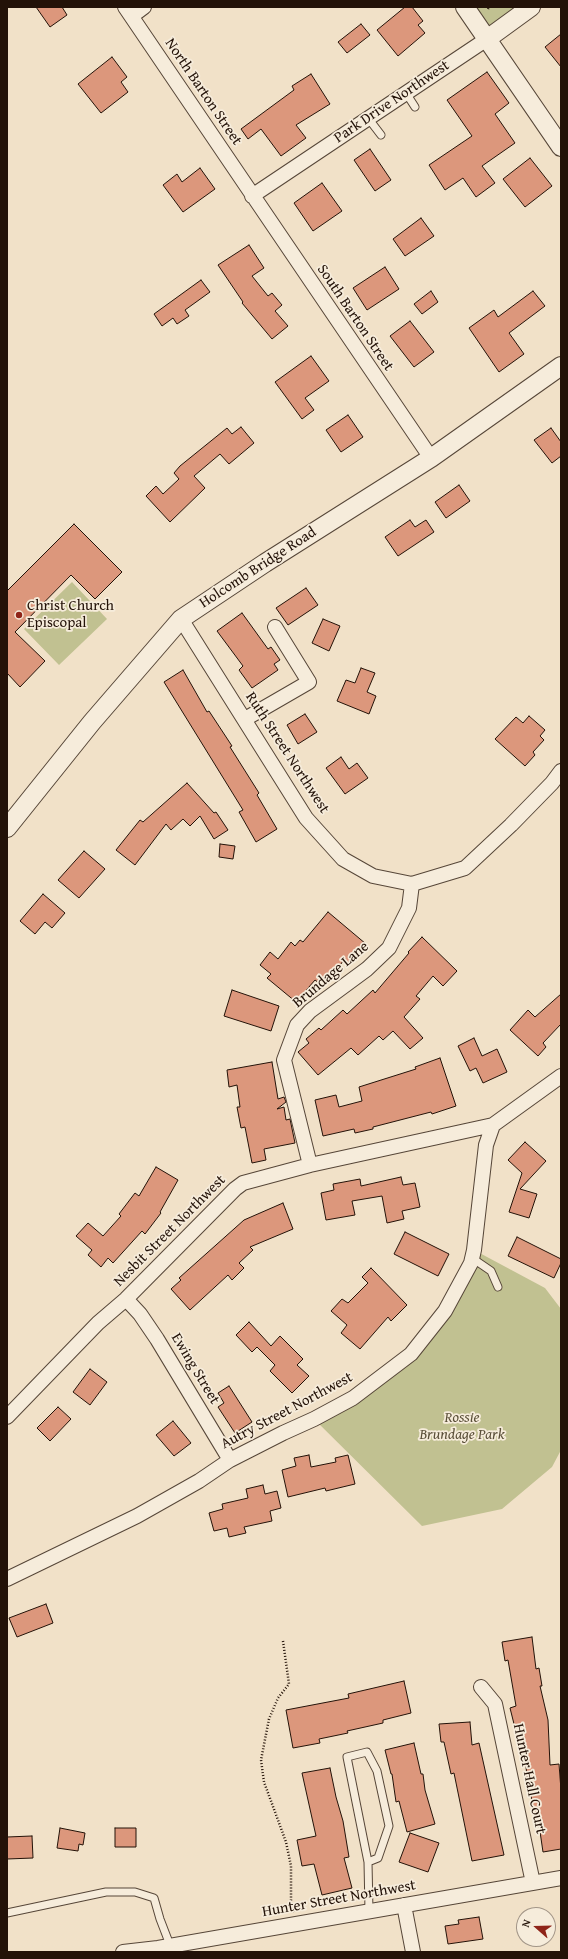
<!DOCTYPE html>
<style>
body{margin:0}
#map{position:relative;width:568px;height:1959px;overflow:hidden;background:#f1e1c8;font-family:"Gentium Book Plus",serif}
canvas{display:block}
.frame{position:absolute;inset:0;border:8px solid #231208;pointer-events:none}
.north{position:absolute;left:516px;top:1907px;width:40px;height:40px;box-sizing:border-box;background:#f6ecdb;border:1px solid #a29587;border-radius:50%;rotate:290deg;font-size:11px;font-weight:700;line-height:16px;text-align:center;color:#231208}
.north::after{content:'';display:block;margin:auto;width:14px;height:18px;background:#8f2418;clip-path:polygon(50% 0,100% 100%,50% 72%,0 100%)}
</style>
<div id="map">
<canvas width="568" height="1959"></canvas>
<div class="frame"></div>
<div class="north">N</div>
</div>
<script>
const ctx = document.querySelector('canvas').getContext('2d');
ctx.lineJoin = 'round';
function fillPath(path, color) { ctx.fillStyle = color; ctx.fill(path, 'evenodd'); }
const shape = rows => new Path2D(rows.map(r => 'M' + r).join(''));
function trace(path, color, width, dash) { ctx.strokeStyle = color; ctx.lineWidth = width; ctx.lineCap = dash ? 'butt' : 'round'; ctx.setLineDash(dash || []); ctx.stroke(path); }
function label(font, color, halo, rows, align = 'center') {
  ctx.font = font + ' "Gentium Book Plus",serif'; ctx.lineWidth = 3.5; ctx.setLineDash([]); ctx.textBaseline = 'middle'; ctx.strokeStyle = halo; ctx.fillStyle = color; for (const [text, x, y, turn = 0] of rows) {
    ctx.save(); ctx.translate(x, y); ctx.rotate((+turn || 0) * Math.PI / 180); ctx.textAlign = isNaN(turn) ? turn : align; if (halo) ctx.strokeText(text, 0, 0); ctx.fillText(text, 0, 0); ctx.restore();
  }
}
fillPath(shape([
 [465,7,531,7,487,39],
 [72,582,107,619,59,665,24,629],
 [474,1250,545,1288,561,1309,561,1450,552,1467,502,1509,422,1526,314,1419,411,1354]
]), '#c1c191');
const building = shape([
 [36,7,62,7,67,15,50,27,36,7],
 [405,7,412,7,423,21,418,25,425,33,398,56,377,30,405,7],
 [361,24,370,35,347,53,338,42,361,24],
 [561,34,561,67,545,47,561,34],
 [112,57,127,77,121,82,128,92,101,113,78,84,112,57],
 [487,72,509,103,495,114,515,143,482,166,495,183,476,197,463,178,445,190,429,165,472,136,447,100,487,72],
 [311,74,330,104,296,125,306,138,281,156,261,129,248,139,241,129,294,90,292,86,311,74],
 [370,149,391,180,375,191,354,160,370,149],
 [530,158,552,186,525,207,503,179,530,158],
 [200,168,215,189,183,212,163,185,177,174,182,182,200,168],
 [322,183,342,211,313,231,294,203,322,183],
 [421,218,434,236,405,256,393,239,421,218],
 [249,245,264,268,252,276,268,296,272,293,282,305,275,311,288,326,272,339,242,303,243,302,218,265,249,245],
 [385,267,399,289,367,310,353,288,385,267],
 [201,280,210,292,185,310,189,316,177,324,173,318,162,326,154,314,201,280],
 [431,291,438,302,422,314,414,304,431,291],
 [533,291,545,306,509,333,524,354,499,372,469,328,494,310,498,317,533,291],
 [410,321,434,352,414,367,390,336,410,321],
 [311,356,329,381,305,398,314,410,302,419,275,382,311,356],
 [348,415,363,437,341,452,326,430,348,415],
 [241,427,254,443,229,464,220,454,194,476,205,488,170,522,146,496,156,486,163,494,179,479,174,473,180,466,227,428,232,434,241,427],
 [551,428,561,442,561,456,552,463,534,440,551,428],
 [459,485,470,501,446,518,435,502,459,485],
 [410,520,415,527,426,520,434,532,398,556,385,537,410,520],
 [74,524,122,572,95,599,71,575,15,632,45,661,20,687,7,673,7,591,74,524],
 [306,588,318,605,288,625,276,608,306,588],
 [242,613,268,649,271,647,280,660,274,664,278,670,252,688,239,670,243,666,217,631,242,613],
 [323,619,340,626,329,651,312,643,323,619],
 [361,668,375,673,367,692,376,696,369,714,337,701,346,680,355,683,361,668],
 [183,670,207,712,209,711,232,746,230,747,259,793,257,795,277,829,256,842,239,812,243,810,164,682,183,670],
 [305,714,317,732,298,744,287,725,305,714],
 [529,716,545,730,540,736,544,740,533,752,535,755,525,766,495,739,516,717,523,723,529,716],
 [341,757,349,769,357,763,368,778,345,794,326,768,341,757],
 [187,783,214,813,216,812,228,830,214,839,200,816,190,826,183,819,171,830,166,824,135,865,116,850,140,820,143,822,187,783],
 [220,844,235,846,233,859,219,857,220,844],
 [84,851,105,869,79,898,58,880,84,851],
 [43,894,65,913,52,928,45,922,35,934,20,921,43,894],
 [328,912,366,944,349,964,344,960,330,978,326,975,319,983,315,980,296,1002,267,978,271,974,260,965,270,952,278,959,291,942,295,946,300,940,303,942,328,912],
 [422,937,457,971,443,986,433,976,416,996,420,999,404,1017,423,1038,410,1049,393,1031,383,1040,379,1036,358,1055,351,1048,318,1075,298,1052,309,1043,306,1039,319,1028,321,1030,343,1010,347,1014,373,990,375,993,409,953,408,952,422,937],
 [232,990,279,1006,271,1031,224,1016,232,990],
 [561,994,561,1024,543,1043,546,1047,538,1056,510,1030,528,1010,535,1017,561,994],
 [474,1038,482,1056,497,1049,507,1072,483,1083,476,1068,470,1071,458,1046,474,1038],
 [440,1058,456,1106,432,1114,431,1112,373,1127,373,1129,355,1133,354,1129,323,1136,315,1100,336,1095,339,1107,362,1101,359,1087,416,1069,415,1067,440,1058],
 [272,1062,278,1099,284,1097,286,1102,277,1109,284,1107,286,1120,290,1119,295,1143,264,1149,266,1160,252,1163,245,1127,241,1128,237,1107,240,1107,237,1085,229,1087,227,1070,272,1062],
 [525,1142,546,1161,520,1189,537,1194,529,1218,509,1212,522,1173,508,1160,525,1142],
 [156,1167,178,1180,160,1212,161,1213,145,1234,142,1231,113,1263,108,1258,101,1267,88,1255,92,1250,76,1236,88,1223,103,1236,121,1216,119,1214,135,1193,139,1196,156,1167],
 [401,1177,403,1185,415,1183,420,1207,402,1211,404,1219,387,1223,382,1196,352,1201,355,1215,326,1220,321,1193,334,1190,333,1184,360,1179,361,1186,401,1177],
 [283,1203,293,1229,250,1247,253,1250,239,1263,244,1268,232,1280,228,1275,190,1310,171,1289,181,1280,179,1278,244,1220,283,1203],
 [405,1232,449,1254,438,1276,394,1254,405,1232],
 [517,1237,561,1259,561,1263,554,1278,508,1256,517,1237],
 [371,1268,407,1305,391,1321,388,1317,360,1349,341,1333,347,1325,331,1311,342,1299,348,1303,368,1283,362,1277,371,1268],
 [249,1322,271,1346,280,1336,303,1359,297,1365,309,1376,292,1393,270,1371,275,1365,257,1347,252,1352,236,1335,249,1322],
 [90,1369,107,1382,90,1405,73,1392,90,1369],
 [229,1386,252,1422,235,1433,218,1407,224,1403,218,1393,229,1386],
 [58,1407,71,1419,50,1441,37,1428,58,1407],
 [173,1421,191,1443,174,1456,156,1435,173,1421],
 [309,1455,311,1467,336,1462,335,1458,348,1455,355,1484,326,1491,325,1488,288,1497,282,1470,296,1466,294,1458,309,1455],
 [263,1485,265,1494,277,1491,281,1508,270,1511,272,1521,244,1527,246,1533,229,1537,227,1528,214,1531,209,1513,223,1509,222,1504,248,1498,246,1489,263,1485],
 [46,1604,53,1623,17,1637,9,1618,46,1604],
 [532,1637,536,1669,539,1668,542,1686,540,1686,548,1720,550,1765,559,1764,561,1790,561,1849,543,1852,538,1818,534,1819,530,1787,528,1788,525,1756,522,1757,520,1727,515,1728,510,1708,516,1706,508,1660,505,1661,502,1642,532,1637],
 [404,1681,411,1713,383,1720,383,1723,347,1731,348,1733,319,1739,320,1743,293,1748,286,1710,349,1698,348,1694,404,1681],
 [470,1722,472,1745,479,1743,504,1855,472,1861,454,1773,451,1774,444,1742,441,1742,439,1724,470,1722],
 [414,1743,421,1774,423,1774,425,1790,435,1824,407,1832,399,1801,396,1802,392,1774,391,1774,385,1750,414,1743],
 [330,1768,336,1797,343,1821,349,1857,344,1858,352,1888,322,1895,314,1864,302,1866,297,1840,316,1836,302,1773,330,1768],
 [60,1828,85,1833,83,1845,79,1844,78,1851,57,1848,60,1828],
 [115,1828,136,1828,136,1847,115,1847,115,1828],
 [410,1833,439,1843,428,1872,399,1862,410,1833],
 [32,1836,33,1858,7,1859,7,1837,32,1836],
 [479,1917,483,1939,448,1944,445,1926,459,1924,458,1920,479,1917]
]);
fillPath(building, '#dc977c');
trace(building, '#231208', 1);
const service = shape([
 [406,93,415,107],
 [368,118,381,135],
 [472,1258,491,1271,498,1287],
 [368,1862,378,1858,389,1826,377,1771,367,1752,347,1757,368,1862,369,1911],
 [7,1913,106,1892,135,1892,154,1898,160,1919,170,1945]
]);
const minor = shape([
 [125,7,431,458],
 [132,16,144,7],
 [252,196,487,39],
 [181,619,306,818,343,859,373,876,412,884,465,868,511,825,552,783,561,771],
 [245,719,309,682,275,627],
 [310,1165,284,1060,297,1025,310,1011,367,969,389,948,409,908,412,884],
 [126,1299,140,1314,157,1339,230,1460],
 [7,1417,98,1323,126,1299,235,1189,243,1183,310,1165,493,1125],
 [7,1579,137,1516,199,1481,230,1460,283,1433,314,1419,353,1398,411,1354,445,1311,471,1263,474,1250,486,1145,493,1125,561,1076],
 [481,1687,495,1704,533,1883],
 [404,1905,413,1952],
 [123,1952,158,1948,561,1878]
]);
const tertiary = shape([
 [465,7,561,147],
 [487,39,531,7],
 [7,828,92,722,181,619,265,563,431,458,561,366]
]);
trace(service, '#564638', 9);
trace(minor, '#564638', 16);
trace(tertiary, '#564638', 20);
trace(shape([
 [488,9,489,7],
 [283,1641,289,1684,278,1698,269,1719,261,1760,264,1782,286,1842,291,1866,291,1904,294,1912]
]), '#231208', 2.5, [1, 2]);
trace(service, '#f6ecdb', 7);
trace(minor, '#f6ecdb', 14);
trace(tertiary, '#f6ecdb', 18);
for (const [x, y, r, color] of [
 [19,615,4,"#8f2418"]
]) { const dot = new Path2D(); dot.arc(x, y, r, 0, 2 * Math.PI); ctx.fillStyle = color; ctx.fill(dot); trace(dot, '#f6ecdb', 1.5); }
label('15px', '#231208', '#f6ecdb', [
 ["North Barton Street",203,92,56],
 ["Park Drive Northwest",392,102,-34],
 ["South Barton Street",355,318,56],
 ["Holcomb Bridge Road",258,568,-33],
 ["Ruth Street Northwest",287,753,57],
 ["Brundage Lane",331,975,-40],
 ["Nesbit Street Northwest",170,1231,-45],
 ["Ewing Street",195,1369,59],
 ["Autry Street Northwest",287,1411,-28],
 ["Hunter Hall Court",529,1779,78],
 ["Hunter Street Northwest",339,1899,-10]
]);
label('15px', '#231208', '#f6ecdb', [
 ["Christ Church",27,606],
 ["Episcopal",27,623]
], 'left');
label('italic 15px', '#5a4f38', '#f6ecdb', [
 ["Rossie",462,1418],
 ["Brundage Park",462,1435]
]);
</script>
